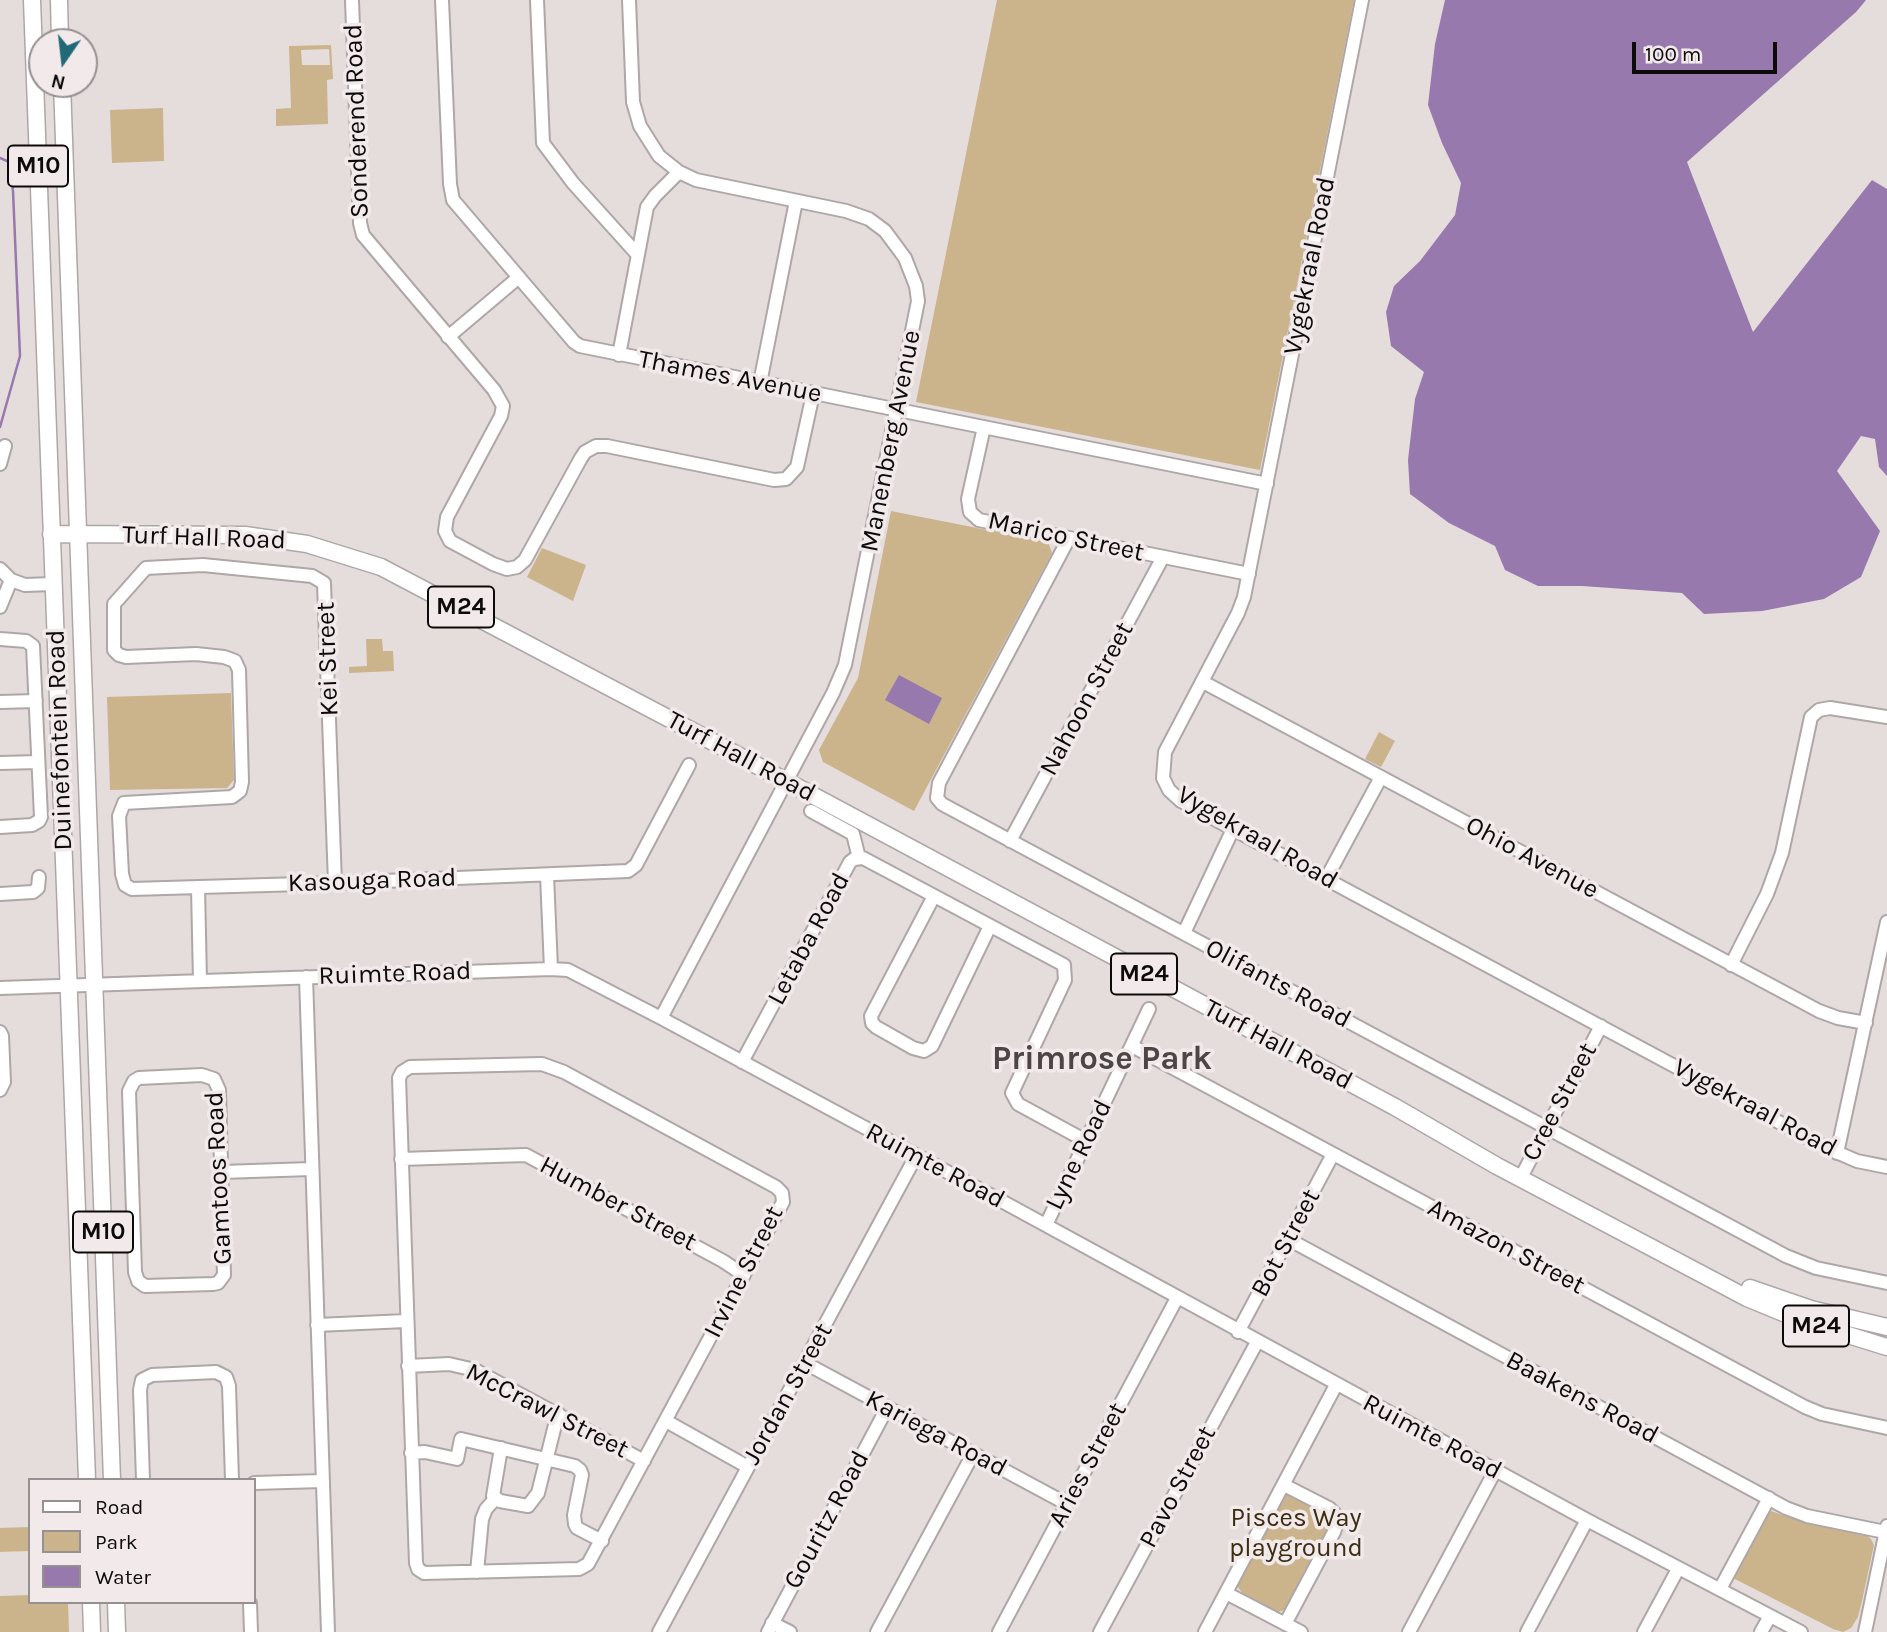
<!DOCTYPE html>
<style>
body{margin:0}
#map{position:relative;width:1887px;height:1632px;overflow:hidden;background:#e5dcdc;font-family:Karla,sans-serif}
canvas{display:block}
.legend{position:absolute;left:28px;top:1478px;width:228px;height:126px;box-sizing:border-box;background:#f2e9ea;border:2px solid #969090;margin:0;padding:9px 12px;list-style:none;font-size:21px;color:#0d0a0a}
.legend li{display:flex;align-items:center;gap:14px;height:35px}
.legend b{width:35px;border:2px solid #969090}
.north{position:absolute;left:28px;top:28px;width:70px;height:70px;box-sizing:border-box;background:#f2e9ea;border:2px solid #969090;border-radius:50%;rotate:194deg;font-size:19px;font-weight:700;line-height:28px;text-align:center;color:#0d0a0a}
.north::after{content:'';display:block;margin:auto;width:24px;height:32px;background:#216977;clip-path:polygon(50% 0,100% 100%,50% 72%,0 100%)}
.scale{position:absolute;left:1632px;top:42px;width:145px;height:32px;box-sizing:border-box;border:4px solid #0d0a0a;border-top:0;padding-left:9px;font-size:21px;line-height:24px;white-space:nowrap;color:#0d0a0a;-webkit-text-stroke:5px #f2e9ea;paint-order:stroke}
</style>
<div id="map">
<canvas width="1887" height="1632"></canvas>
<ul class="legend">
<li><b style="height:9px;background:#fff"></b>Road</li>
<li><b style="height:19px;background:#cbb48c"></b>Park</li>
<li><b style="height:19px;background:#9779ae"></b>Water</li>
</ul>
<div class="north">N</div>
<div class="scale">100 m</div>
</div>
<script>
const ctx = document.querySelector('canvas').getContext('2d');
ctx.lineJoin = 'round';
function fillPath(path, color) { ctx.fillStyle = color; ctx.fill(path, 'evenodd'); }
const shape = rows => new Path2D(rows.map(r => 'M' + r).join(''));
function trace(path, color, width, dash) { ctx.strokeStyle = color; ctx.lineWidth = width; ctx.lineCap = dash ? 'butt' : 'round'; ctx.setLineDash(dash || []); ctx.stroke(path); }
function label(font, color, halo, rows, align = 'center') {
  ctx.font = font + ' Karla,sans-serif'; ctx.lineWidth = 7; ctx.setLineDash([]); ctx.textBaseline = 'middle'; ctx.strokeStyle = halo; ctx.fillStyle = color; for (const [text, x, y, turn = 0] of rows) {
    ctx.save(); ctx.translate(x, y); ctx.rotate((+turn || 0) * Math.PI / 180); ctx.textAlign = isNaN(turn) ? turn : align; if (halo) ctx.strokeText(text, 0, 0); ctx.fillText(text, 0, 0); ctx.restore();
  }
}
fillPath(shape([
 [997,0,1354,0,1260,470,916,402],
 [331,45,333,79,327,80,328,124,276,126,276,109,291,108,289,46],
 [329,49,330,65,302,65,301,50],
 [163,108,164,161,112,163,110,110],
 [891,511,1048,542,1052,553,914,811,823,762,819,750,858,678],
 [542,548,586,565,573,601,527,577],
 [366,639,382,639,383,651,393,651,394,671,349,673,349,667,367,666],
 [231,693,234,780,227,788,110,790,107,697],
 [1379,732,1395,741,1381,767,1365,759],
 [1290,1494,1328,1512,1332,1520,1330,1529,1287,1609,1278,1612,1243,1594,1237,1586,1286,1495],
 [1771,1511,1803,1522,1867,1536,1871,1539,1874,1545,1862,1601,1858,1617,1851,1628,1843,1632,1833,1629,1733,1578,1766,1516],
 [30,1527,30,1551,0,1552,0,1528],
 [30,1595,30,1602,68,1602,69,1632,0,1632,0,1596]
]), '#cbb48c');
fillPath(shape([
 [1445,0,1866,0,1856,12,1687,162,1753,332,1872,180,1887,189,1887,476,1879,467,1875,439,1861,436,1837,471,1880,531,1861,577,1824,599,1762,611,1704,614,1682,593,1582,586,1538,586,1505,570,1495,546,1449,523,1410,494,1408,460,1415,399,1424,372,1391,346,1386,312,1394,286,1420,261,1455,215,1461,183,1442,143,1428,105,1435,44],
 [899,675,942,698,929,724,885,700]
]), '#9779ae');
trace(shape([
 [0,158,9,162,13,191,20,356,0,427]
]), '#9779ae', 2.5);
const minor = shape([
 [352,0,360,223,363,235,494,390,503,406,501,416,447,517,445,531,450,541,493,564,507,569,517,567,525,560,581,458,585,452,596,446,607,446,774,480,786,479,797,467,813,394],
 [442,0,450,184,453,200,574,342,580,346,1267,484],
 [537,0,543,143,573,183,637,254],
 [629,0,633,102,640,126,659,156,679,172,696,180,846,211,869,219,885,231,905,258,916,286,918,301,845,665,833,693,661,1018],
 [1362,0,1244,597,1238,613,1165,752,1163,778,1169,790,1181,801,1233,829,1827,1148,1857,1161,1887,1167],
 [448,337,519,277],
 [619,355,647,207,655,196,679,172],
 [760,383,796,201],
 [984,427,968,499,970,512,979,520,1249,574],
 [0,464,5,446],
 [1069,538,939,783,937,798,942,804,1786,1256,1816,1268,1887,1283],
 [0,569,11,580,0,607],
 [11,580,25,585,53,584],
 [0,639,26,641,33,646,41,817,39,821,32,825,0,827],
 [1203,682,1819,1011,1838,1018,1866,1023],
 [0,702,36,701],
 [0,763,38,762],
 [811,811,853,834,859,858],
 [1010,841,1163,557],
 [547,875,551,969],
 [1326,879,1381,777],
 [335,883,324,583,312,576,203,565,146,568,114,604,114,650,119,655,126,657,196,654,224,657,235,661,239,670,242,782,240,791,232,797,124,803,119,816,122,874,125,885,132,889,335,883,628,871,636,865,689,765],
 [198,887,200,981],
 [0,894,33,892,38,888,39,877],
 [934,896,871,1016,872,1023,876,1027,913,1048,924,1051,932,1046,990,926],
 [1184,933,1233,829],
 [1731,965,1767,894,1782,853,1811,717,1819,710,1830,708,1887,717],
 [306,977,328,1632],
 [0,988,551,969,568,970,661,1018,1007,1204,1587,1520,1801,1632],
 [0,1032,2,1036,4,1082,0,1090],
 [1132,1046,1805,1407,1822,1414,1887,1428],
 [742,1062,850,862,854,859,863,858,1064,965,1065,980,1012,1093,1018,1104,1086,1141],
 [542,1064,564,1072,776,1187,782,1193,783,1202,588,1564,579,1569,424,1573,418,1569,416,1563,399,1078,402,1072,410,1067,542,1064],
 [202,1075,214,1079,219,1090,224,1275,218,1283,213,1284,145,1286,138,1281,135,1272,129,1091,134,1081,139,1078,202,1075],
 [1837,1153,1887,922],
 [401,1159,526,1155,723,1261,744,1275],
 [222,1172,311,1169],
 [1520,1179,1601,1026],
 [1046,1225,1149,1009],
 [1288,1239,1786,1508,1807,1516,1885,1532],
 [317,1325,406,1321],
 [1238,1332,1333,1154],
 [805,1363,1067,1504],
 [408,1366,449,1364,475,1370,644,1461],
 [666,1421,748,1467],
 [501,1448,493,1496,500,1501,528,1506,538,1493,558,1413],
 [411,1453,425,1452,457,1459,461,1439,575,1466,580,1470,582,1475,574,1515,575,1524,577,1528,602,1541],
 [143,1480,140,1390,142,1380,152,1375,216,1372,226,1377,229,1386,232,1480],
 [254,1483,322,1481],
 [1284,1485,1329,1508,1335,1514,1337,1523,1334,1532,1285,1624],
 [477,1572,482,1519,486,1509,495,1499],
 [1720,1589,1769,1498],
 [1226,1593,1301,1632],
 [250,1603,251,1632],
 [772,1623,790,1632],
 [659,1632,916,1156],
 [768,1632,887,1408],
 [877,1632,973,1454],
 [999,1632,1177,1298],
 [1100,1632,1257,1342],
 [1205,1632,1336,1385],
 [1409,1632,1495,1471],
 [1527,1632,1587,1520],
 [1644,1632,1678,1569],
 [1761,1632,1770,1616],
 [1865,1632,1887,1526]
]);
const major = shape([
 [32,0,87,1480],
 [59,0,60,42],
 [62,84,112,1480],
 [51,534,245,535,307,544,381,567,700,735,1395,1107,1497,1166,1747,1298,1803,1321,1887,1347],
 [1750,1288,1811,1309,1887,1327],
 [91,1602,92,1632],
 [116,1602,117,1632]
]);
trace(minor, '#afa7a7', 16);
trace(major, '#afa7a7', 19);
trace(minor, '#fff', 12);
trace(major, '#fff', 16);
for (const [x, y, w] of [
 [38,166,60],
 [461,607,66],
 [1144,974,66],
 [103,1232,60],
 [1816,1326,66]
]) { const box = new Path2D(); box.roundRect(x - w / 2, y - 20.5, w, 41, 5); ctx.fillStyle = '#f2e9ea'; ctx.fill(box); trace(box, '#0d0a0a', 2); }
label('bold 24px', '#0d0a0a', null, [
 ["M10",38,166],
 ["M24",461,607],
 ["M24",1144,974],
 ["M10",103,1232],
 ["M24",1816,1326]
]);
label('26px', '#0d0a0a', '#f2e9ea', [
 ["Sonderend Road",357,121,-92],
 ["Vygekraal Road",1310,266,-79],
 ["Thames Avenue",730,377,11],
 ["Manenberg Avenue",891,441,-79],
 ["Marico Street",1066,537,12],
 ["Turf Hall Road",204,538,2],
 ["Kei Street",328,659,-92],
 ["Nahoon Street",1087,699,-62],
 ["Duinefontein Road",60,740,-92],
 ["Turf Hall Road",741,757,28],
 ["Vygekraal Road",1257,838,30],
 ["Ohio Avenue",1532,858,28],
 ["Kasouga Road",372,881,-2],
 ["Letaba Road",809,939,-62],
 ["Ruimte Road",395,974,-2],
 ["Olifants Road",1278,984,28],
 ["Turf Hall Road",1278,1045,28],
 ["Cree Street",1560,1102,-62],
 ["Vygekraal Road",1755,1108,28],
 ["Lyne Road",1079,1155,-64],
 ["Ruimte Road",935,1166,28],
 ["Gamtoos Road",219,1178,-93],
 ["Humber Street",618,1204,28],
 ["Bot Street",1286,1243,-62],
 ["Amazon Street",1506,1247,28],
 ["Irvine Street",744,1272,-63],
 ["Jordan Street",788,1394,-61],
 ["Baakens Road",1582,1398,28],
 ["McCrawl Street",547,1411,27],
 ["Kariega Road",936,1434,28],
 ["Ruimte Road",1432,1437,28],
 ["Aries Street",1088,1465,-62],
 ["Pavo Street",1178,1487,-62],
 ["Gouritz Road",827,1520,-62]
]);
label('26px', '#3b2d12', '#f2e9ea', [
 ["Pisces Way",1296,1519],
 ["playground",1296,1549]
]);
label('bold 33px', '#4d4646', '#f2e9ea', [
 ["Primrose Park",1102,1060]
]);
</script>
